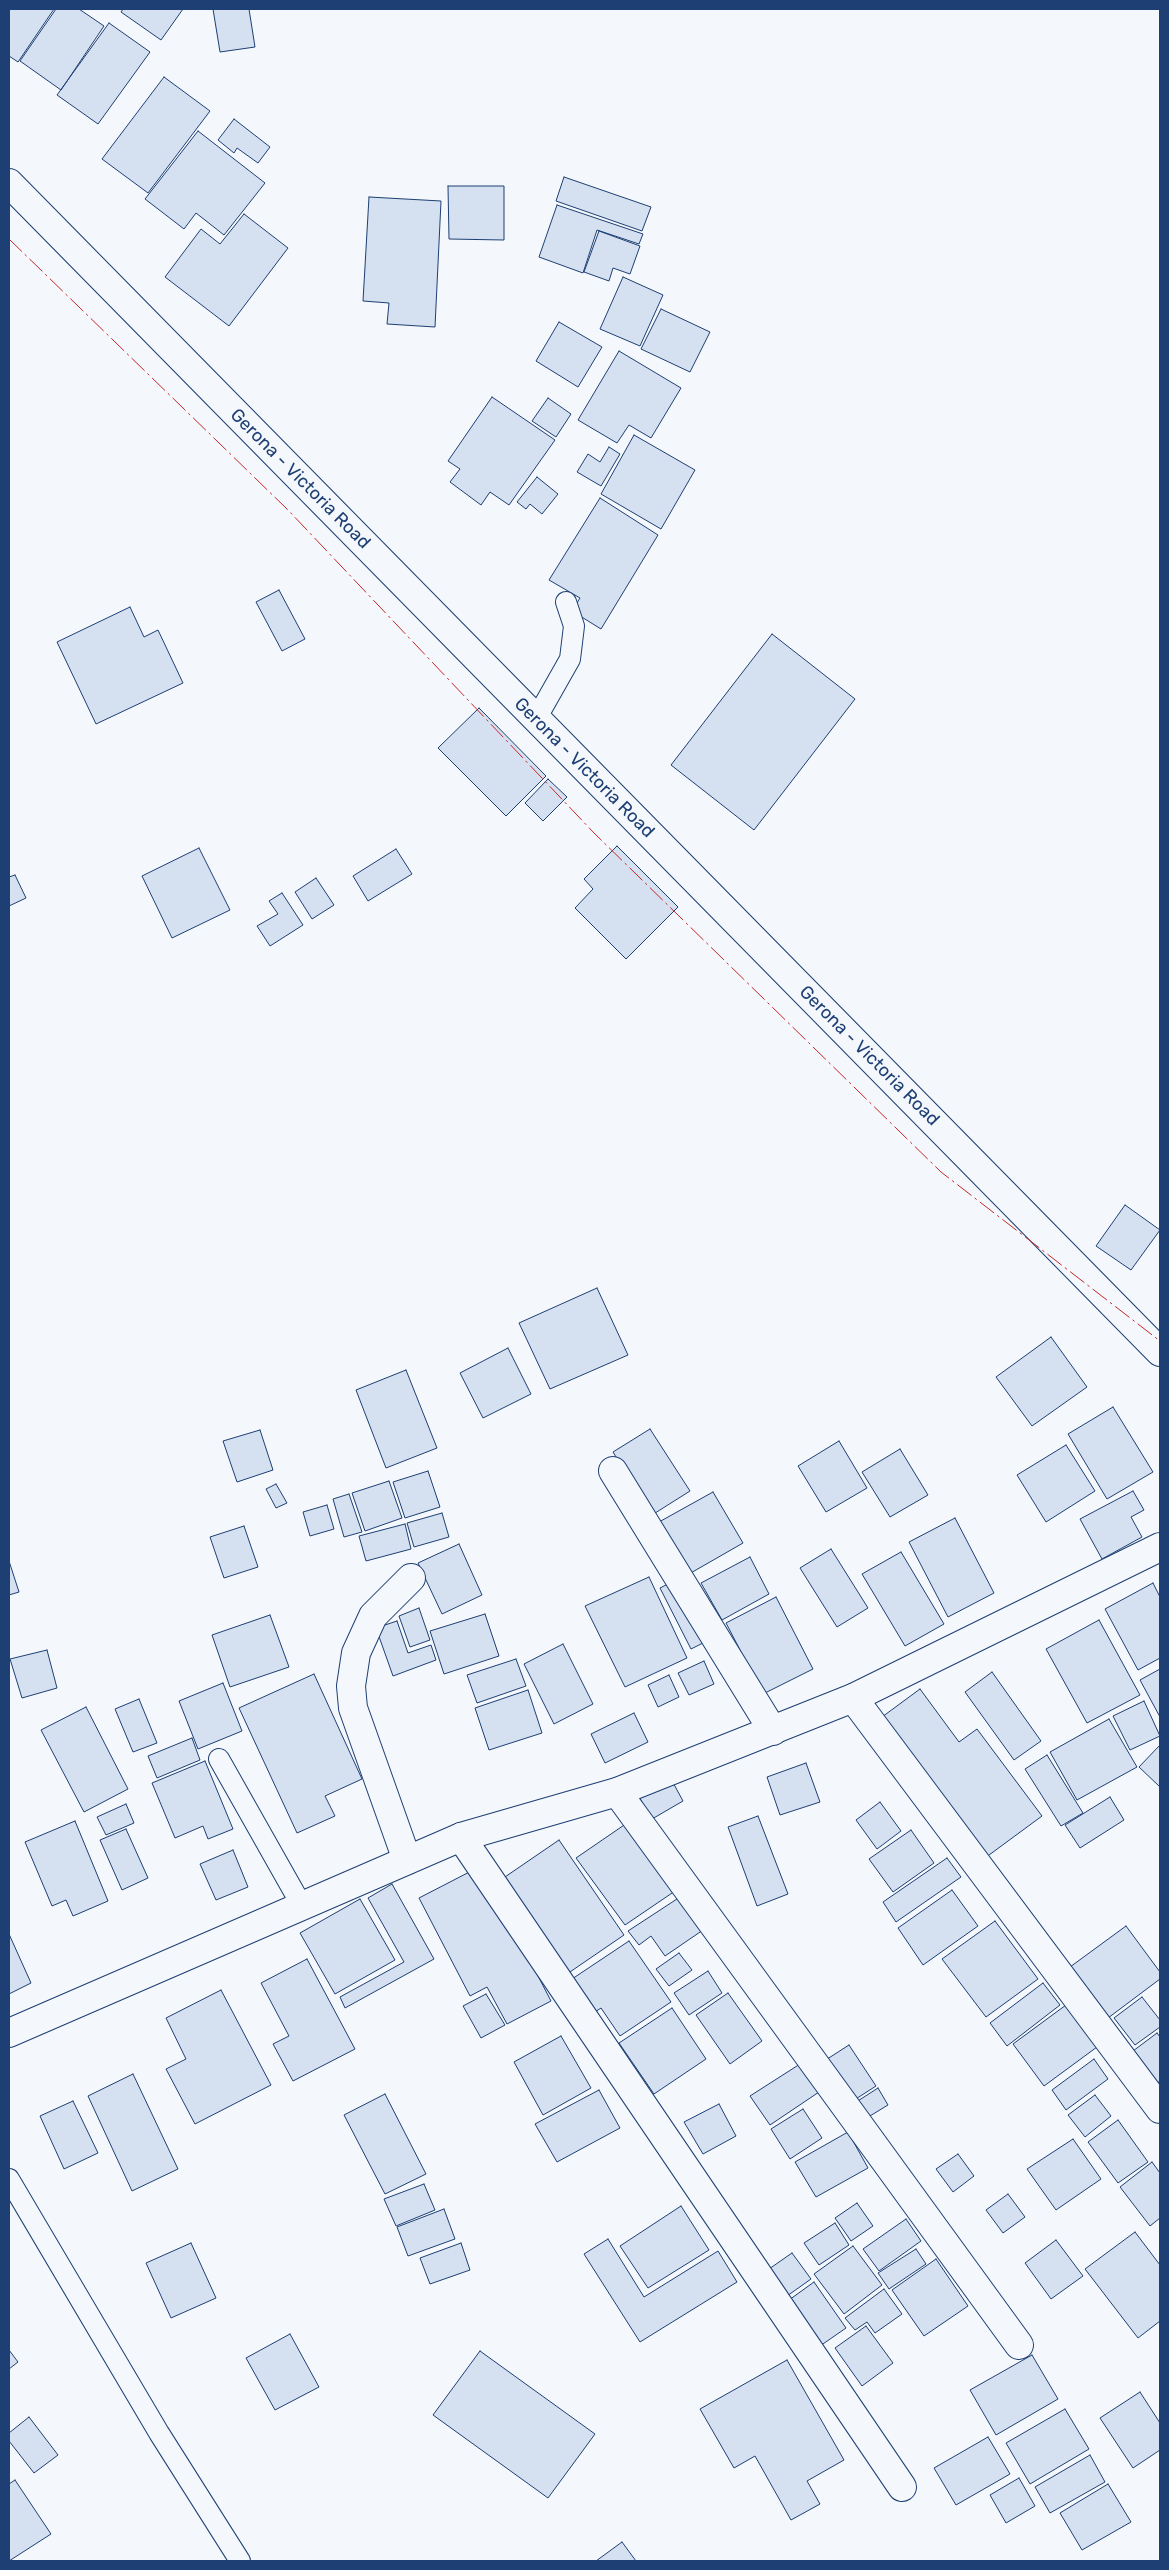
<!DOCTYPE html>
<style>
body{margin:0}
#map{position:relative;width:1169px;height:2570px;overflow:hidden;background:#f4f7fb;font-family:Rubik,sans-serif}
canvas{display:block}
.frame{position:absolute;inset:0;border:10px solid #1d3f73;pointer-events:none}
</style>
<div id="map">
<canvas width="1169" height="2570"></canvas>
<div class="frame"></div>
</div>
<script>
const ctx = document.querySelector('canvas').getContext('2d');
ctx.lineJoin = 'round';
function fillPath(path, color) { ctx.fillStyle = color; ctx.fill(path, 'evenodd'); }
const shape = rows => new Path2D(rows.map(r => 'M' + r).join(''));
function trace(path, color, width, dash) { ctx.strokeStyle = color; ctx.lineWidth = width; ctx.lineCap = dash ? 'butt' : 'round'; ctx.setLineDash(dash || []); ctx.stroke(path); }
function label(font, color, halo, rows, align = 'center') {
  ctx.font = font + ' Rubik,sans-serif'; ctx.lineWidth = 4; ctx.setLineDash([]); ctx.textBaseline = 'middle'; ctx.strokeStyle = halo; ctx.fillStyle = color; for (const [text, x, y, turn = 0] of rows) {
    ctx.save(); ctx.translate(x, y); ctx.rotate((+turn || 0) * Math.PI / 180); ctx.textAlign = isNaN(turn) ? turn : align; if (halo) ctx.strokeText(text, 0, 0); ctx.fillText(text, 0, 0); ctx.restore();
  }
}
const building = shape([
 [9,9,54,9,18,62,9,56,9,9],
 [56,9,79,9,104,26,61,90,20,61,56,9],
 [123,9,183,9,161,40,121,12,123,9],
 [213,9,249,9,255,47,220,52,213,9],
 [109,23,150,52,98,124,57,95,109,23],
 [164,77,210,111,148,193,102,159,164,77],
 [234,119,270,147,258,163,237,148,234,153,218,140,234,119],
 [198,131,265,183,224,235,196,213,184,229,145,199,198,131],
 [564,177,651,207,642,231,556,201,564,177],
 [448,186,504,186,504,240,449,239,448,186],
 [369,197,441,201,435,327,387,324,389,303,363,301,369,197],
 [557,205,643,234,639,244,597,230,583,273,539,257,557,205],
 [244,214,288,248,229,326,165,277,201,229,220,244,244,214],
 [599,231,640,246,630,274,613,268,609,281,584,272,599,231],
 [623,277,663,295,640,346,600,329,623,277],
 [661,309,710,332,690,372,641,349,661,309],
 [559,322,602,347,578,387,536,361,559,322],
 [619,351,681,388,651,438,629,425,617,443,578,420,619,351],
 [492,397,555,440,509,505,490,492,481,505,450,482,460,469,448,461,492,397],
 [548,398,571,414,556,437,532,421,548,398],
 [634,435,695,470,661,529,601,494,634,435],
 [609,447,620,454,601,486,577,472,588,454,600,462,609,447],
 [537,477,558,494,542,514,530,504,526,509,517,502,537,477],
 [600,498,658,535,601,629,572,611,580,598,549,580,600,498],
 [279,590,305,639,282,651,256,602,279,590],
 [130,607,144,637,158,630,183,683,96,724,57,642,130,607],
 [772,634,855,699,754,830,671,765,772,634],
 [479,708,546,776,506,816,438,748,479,708],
 [548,779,567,797,543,821,525,803,548,779],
 [617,846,678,907,626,959,575,908,593,889,584,879,617,846],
 [199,848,230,910,172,938,142,876,199,848],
 [396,849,412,874,368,901,353,876,396,849],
 [15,875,26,898,9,906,9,877,15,875],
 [316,878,334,905,312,919,295,892,316,878],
 [282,893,303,925,270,946,257,926,278,914,269,901,282,893],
 [1125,1205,1160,1230,1131,1270,1096,1246,1125,1205],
 [597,1288,628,1355,550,1389,519,1323,597,1288],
 [1051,1337,1087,1387,1032,1426,996,1377,1051,1337],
 [508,1348,531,1394,483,1418,460,1373,508,1348],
 [406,1370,437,1448,386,1468,356,1390,406,1370],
 [1113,1407,1153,1472,1107,1499,1068,1434,1113,1407],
 [650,1429,690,1491,652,1515,613,1452,650,1429],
 [260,1430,273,1470,237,1482,223,1441,260,1430],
 [839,1441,867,1488,826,1512,798,1466,839,1441],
 [1066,1445,1095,1491,1046,1522,1017,1475,1066,1445],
 [900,1449,928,1495,890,1517,862,1472,900,1449],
 [428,1471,440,1507,405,1518,393,1482,428,1471],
 [389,1481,402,1518,365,1531,352,1493,389,1481],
 [276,1484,287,1503,276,1508,266,1489,276,1484],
 [1133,1491,1144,1510,1131,1517,1142,1537,1102,1559,1080,1519,1133,1491],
 [713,1492,743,1543,689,1574,659,1522,713,1492],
 [349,1494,362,1532,344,1537,333,1499,349,1494],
 [327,1505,334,1529,310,1536,303,1512,327,1505],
 [442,1513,449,1537,414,1547,407,1523,442,1513],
 [955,1518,994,1593,948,1617,909,1542,955,1518],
 [405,1524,411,1549,366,1561,359,1536,405,1524],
 [244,1526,258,1567,224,1578,210,1537,244,1526],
 [459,1544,482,1595,442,1614,418,1563,459,1544],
 [831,1549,868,1608,837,1627,800,1568,831,1549],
 [901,1552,944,1624,905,1646,862,1574,901,1552],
 [750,1557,769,1594,722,1620,701,1583,750,1557],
 [9,1561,19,1592,9,1595,9,1561],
 [649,1577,687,1658,625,1687,585,1606,649,1577],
 [674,1581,705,1642,691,1649,660,1588,674,1581],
 [1153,1583,1160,1597,1160,1658,1138,1670,1105,1609,1153,1583],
 [776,1597,813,1669,763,1694,726,1623,776,1597],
 [419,1608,430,1640,410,1647,399,1616,419,1608],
 [485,1614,499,1656,444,1674,430,1631,485,1614],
 [270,1615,289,1667,230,1687,212,1635,270,1615],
 [1099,1620,1140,1695,1087,1723,1046,1649,1099,1620],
 [397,1621,408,1653,431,1645,436,1660,393,1676,376,1628,397,1621],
 [563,1644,593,1704,554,1724,524,1664,563,1644],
 [47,1650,57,1688,22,1698,10,1659,47,1650],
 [516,1659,526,1686,477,1703,467,1675,516,1659],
 [704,1661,714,1684,689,1695,678,1673,704,1661],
 [1160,1669,1160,1717,1140,1680,1160,1669],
 [992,1672,1041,1741,1014,1760,965,1692,992,1672],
 [314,1674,362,1779,325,1796,335,1816,297,1833,239,1708,314,1674],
 [669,1675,679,1697,658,1707,648,1685,669,1675],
 [223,1683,242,1731,198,1749,179,1701,223,1683],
 [920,1689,959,1742,977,1729,1042,1816,985,1858,882,1717,920,1689],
 [528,1690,542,1733,489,1750,475,1708,528,1690],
 [139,1699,157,1743,133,1752,115,1709,139,1699],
 [1144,1701,1160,1736,1130,1750,1113,1716,1144,1701],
 [86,1707,128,1789,84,1812,41,1730,86,1707],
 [634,1713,648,1742,605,1763,591,1734,634,1713],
 [1109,1719,1137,1767,1077,1800,1050,1752,1109,1719],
 [192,1738,200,1760,157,1778,148,1756,192,1738],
 [1160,1745,1160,1787,1139,1767,1160,1745],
 [1047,1755,1083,1813,1061,1826,1025,1769,1047,1755],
 [205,1761,233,1829,208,1839,203,1826,175,1838,152,1783,205,1761],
 [806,1763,820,1802,780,1815,767,1777,806,1763],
 [670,1777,683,1801,652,1819,638,1795,670,1777],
 [1110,1797,1124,1820,1080,1848,1065,1825,1110,1797],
 [880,1802,901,1831,877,1849,856,1820,880,1802],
 [126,1804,134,1823,106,1835,97,1817,126,1804],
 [758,1816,788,1894,757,1906,728,1827,758,1816],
 [75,1821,108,1901,73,1916,66,1900,52,1906,25,1842,75,1821],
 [630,1821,678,1889,625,1925,576,1858,630,1821],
 [126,1829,148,1878,122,1890,100,1840,126,1829],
 [911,1830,934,1863,893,1892,869,1859,911,1830],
 [559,1840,624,1935,567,1974,502,1879,559,1840],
 [233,1850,248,1887,216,1900,200,1864,233,1850],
 [947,1858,961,1877,896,1922,883,1902,947,1858],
 [481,1866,551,2001,507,2024,487,1987,470,1996,419,1898,481,1866],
 [392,1884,434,1959,345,2008,340,1997,404,1962,368,1898,392,1884],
 [952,1890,978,1926,923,1965,898,1928,952,1890],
 [680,1897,703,1930,665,1956,651,1936,639,1945,628,1931,680,1897],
 [360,1899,395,1960,335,1994,300,1933,360,1899],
 [995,1921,1038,1979,986,2017,942,1959,995,1921],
 [1126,1926,1160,1972,1160,1979,1108,2018,1070,1967,1126,1926],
 [9,1934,31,1983,9,1994,9,1934],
 [629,1941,671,2002,620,2036,601,2008,595,2012,572,1979,629,1941],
 [679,1953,692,1970,669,1986,656,1969,679,1953],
 [307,1959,355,2049,293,2081,273,2044,289,2036,261,1983,307,1959],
 [708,1971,722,1993,689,2015,674,1993,708,1971],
 [1043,1983,1060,2005,1007,2046,990,2023,1043,1983],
 [221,1990,271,2085,195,2124,166,2069,186,2059,166,2018,221,1990],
 [728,1993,762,2041,730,2064,696,2015,728,1993],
 [486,1994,505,2025,481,2038,463,2006,486,1994],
 [1142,1997,1160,2020,1160,2027,1135,2045,1114,2018,1142,1997],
 [1066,2005,1097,2047,1044,2086,1013,2044,1066,2005],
 [672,2008,706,2059,654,2094,619,2043,672,2008],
 [1157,2033,1160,2037,1160,2081,1153,2086,1129,2054,1157,2033],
 [561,2036,591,2088,543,2115,514,2062,561,2036],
 [849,2045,876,2086,848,2104,821,2063,849,2045],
 [1094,2059,1108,2079,1066,2110,1052,2090,1094,2059],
 [800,2064,819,2092,770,2125,750,2096,800,2064],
 [133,2074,178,2169,132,2191,88,2096,133,2074],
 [878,2088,888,2105,860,2122,850,2106,878,2088],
 [599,2090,620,2128,557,2162,535,2124,599,2090],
 [385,2094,426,2174,385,2194,344,2115,385,2094],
 [1095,2095,1111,2116,1085,2137,1068,2115,1095,2095],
 [73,2101,98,2153,64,2169,40,2116,73,2101],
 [719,2104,736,2136,703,2154,684,2122,719,2104],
 [803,2109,822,2138,790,2159,771,2129,803,2109],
 [1118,2120,1148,2162,1118,2183,1088,2142,1118,2120],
 [848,2132,868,2168,816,2197,795,2162,848,2132],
 [1073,2139,1101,2179,1056,2210,1027,2169,1073,2139],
 [958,2154,974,2176,953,2192,936,2169,958,2154],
 [1152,2162,1160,2173,1160,2218,1150,2226,1120,2187,1152,2162],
 [424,2184,435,2210,396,2226,384,2199,424,2184],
 [1008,2194,1025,2217,1003,2233,986,2210,1008,2194],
 [857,2203,873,2226,851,2241,835,2218,857,2203],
 [681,2206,709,2250,648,2288,620,2246,681,2206],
 [444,2209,455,2239,408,2256,397,2227,444,2209],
 [906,2219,921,2241,879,2271,863,2249,906,2219],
 [835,2223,849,2245,819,2265,804,2243,835,2223],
 [1135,2232,1160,2265,1160,2321,1138,2338,1085,2269,1135,2232],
 [608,2239,644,2297,718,2251,737,2282,640,2342,584,2254,608,2239],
 [1056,2240,1083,2276,1051,2299,1025,2263,1056,2240],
 [191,2243,216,2298,171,2318,146,2263,191,2243],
 [461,2243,470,2270,430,2284,420,2258,461,2243],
 [853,2246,882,2285,844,2314,814,2274,853,2246],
 [916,2249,926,2264,889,2289,878,2273,916,2249],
 [792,2253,811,2279,787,2296,769,2269,792,2253],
 [936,2259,968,2306,924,2336,892,2290,936,2259],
 [814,2282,846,2328,820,2346,789,2300,814,2282],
 [884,2289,902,2314,875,2333,867,2322,855,2330,845,2318,884,2289],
 [866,2326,893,2363,862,2386,835,2348,866,2326],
 [290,2334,319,2387,275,2410,246,2358,290,2334],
 [9,2350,18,2362,9,2369,9,2350],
 [480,2351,595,2434,548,2498,433,2415,480,2351],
 [1032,2355,1058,2399,996,2435,970,2390,1032,2355],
 [787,2360,844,2460,807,2481,820,2504,791,2520,755,2456,734,2468,700,2409,787,2360],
 [1140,2392,1160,2423,1160,2450,1133,2468,1100,2418,1140,2392],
 [1065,2409,1089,2449,1030,2484,1006,2443,1065,2409],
 [29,2417,58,2455,34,2473,9,2441,9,2433,29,2417],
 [988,2437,1010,2474,956,2505,934,2468,988,2437],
 [1090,2455,1105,2482,1050,2513,1035,2487,1090,2455],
 [1019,2478,1035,2506,1006,2523,990,2495,1019,2478],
 [15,2480,51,2534,9,2561,9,2484,15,2480],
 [1108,2484,1131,2522,1082,2550,1060,2513,1108,2484],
 [622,2542,636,2561,596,2561,622,2542]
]);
fillPath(building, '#d5e0f0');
trace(building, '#1d3f73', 1);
const lane = shape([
 [536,719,570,659,574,626,566,602],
 [219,1759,302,1906],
 [9,2179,159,2433,240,2561]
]);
const street = shape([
 [613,1471,773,1731],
 [853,1698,1160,2109],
 [617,1792,1019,2345],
 [461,1837,902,2487],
 [407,1860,353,1708,351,1686,356,1653,373,1616,411,1578]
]);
const secondary = shape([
 [9,183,1160,1352],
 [9,2033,461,1837,617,1792,853,1698,1160,1547]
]);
trace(lane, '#1d3f73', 22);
trace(street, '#1d3f73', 30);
trace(secondary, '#1d3f73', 30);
trace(lane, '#f4f7fb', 20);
trace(street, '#f4f7fb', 28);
trace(secondary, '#f4f7fb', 28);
trace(shape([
 [9,239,288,510,594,833,941,1172,1160,1341]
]), '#c62828', 1, [18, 4, 2.5, 4]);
label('18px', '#1d3f73', '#f4f7fb', [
 ["Gerona - Victoria Road",300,479,45],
 ["Gerona - Victoria Road",584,768,45],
 ["Gerona - Victoria Road",869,1056,45]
]);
</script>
